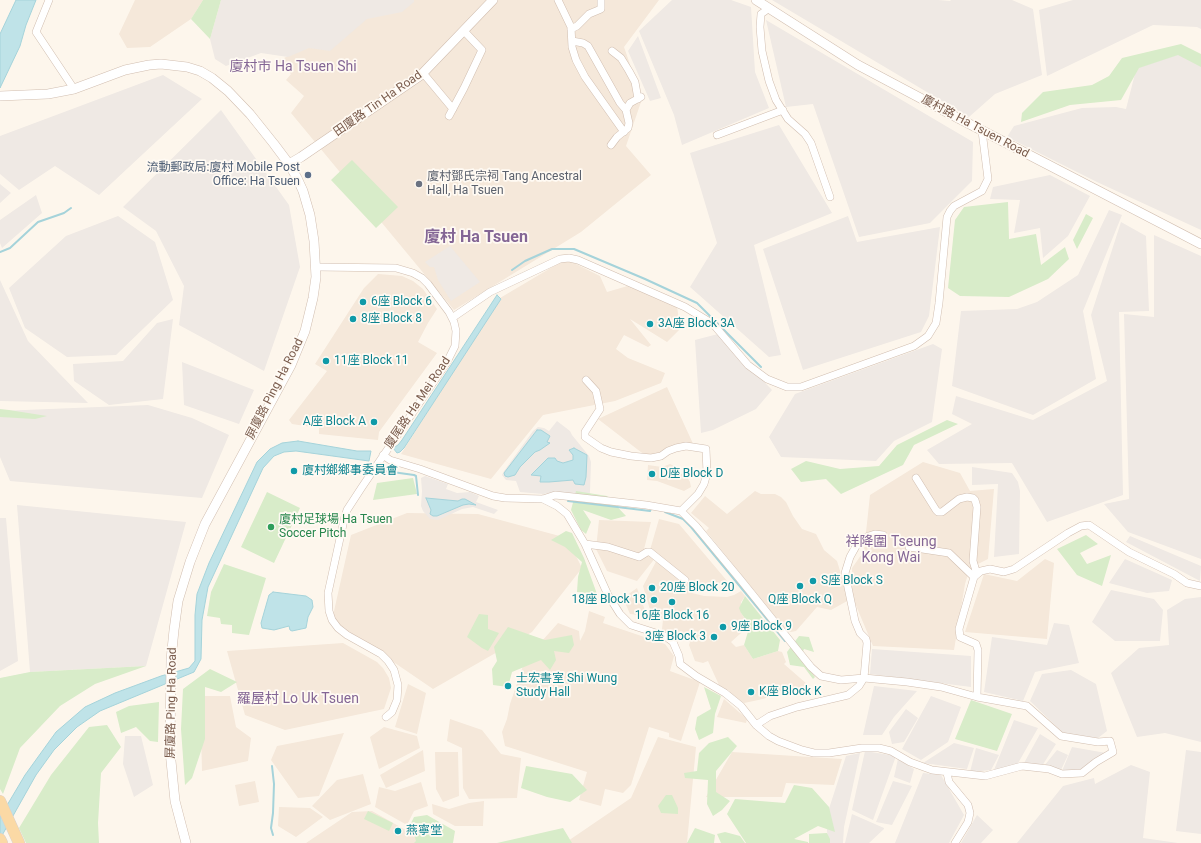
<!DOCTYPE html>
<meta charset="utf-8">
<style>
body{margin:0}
canvas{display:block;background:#fdf6ec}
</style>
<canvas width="1201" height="843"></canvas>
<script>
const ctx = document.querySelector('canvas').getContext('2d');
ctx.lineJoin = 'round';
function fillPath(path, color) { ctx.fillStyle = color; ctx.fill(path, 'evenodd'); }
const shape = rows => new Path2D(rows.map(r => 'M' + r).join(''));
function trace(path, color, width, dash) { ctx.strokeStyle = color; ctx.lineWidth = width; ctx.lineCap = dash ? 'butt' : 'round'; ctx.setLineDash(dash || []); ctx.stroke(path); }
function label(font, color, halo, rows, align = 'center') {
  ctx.font = font + ' Roboto,"Noto Sans SC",sans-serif'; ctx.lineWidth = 3.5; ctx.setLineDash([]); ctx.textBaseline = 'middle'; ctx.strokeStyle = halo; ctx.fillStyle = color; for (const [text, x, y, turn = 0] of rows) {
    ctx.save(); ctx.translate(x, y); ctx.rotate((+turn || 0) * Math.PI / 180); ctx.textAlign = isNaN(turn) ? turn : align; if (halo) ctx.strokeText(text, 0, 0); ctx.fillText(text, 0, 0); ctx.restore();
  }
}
fillPath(shape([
 [135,0,203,0,191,19,150,47,127,48,119,34],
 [400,0,659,0,624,47,642,99,626,146,651,175,581,232,454,310,291,113,304,96,286,80,291,74,285,68,276,62],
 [566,259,600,276,607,292,631,285,677,306,680,329,667,342,630,319,651,345,648,347,624,335,616,349,628,358,665,373,661,383,615,401,543,415,491,479,401,454,500,298],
 [378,274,402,276,413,281,423,289,437,309,428,323,418,342,437,353,379,432,378,440,319,434,319,428,292,424,289,420,327,371,315,364,364,288],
 [667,387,695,448,646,456,598,419],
 [923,462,960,473,970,491,994,489,988,559,970,568,965,584,954,650,873,646,852,596,852,568,864,551,870,495],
 [670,464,678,468,679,472,687,477,690,482,691,487,684,491,657,481,647,480,648,465,662,467],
 [755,491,761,494,775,494,781,497,786,502,793,516,802,529,816,534,824,550,837,561,841,574,845,579,849,600,831,610,817,607,796,631,791,632,787,631,706,531,709,528,691,513,705,496,727,514],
 [407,513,478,514,567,538,582,568,532,632,433,689,332,620,351,535],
 [659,519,679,524,728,582,693,589,692,593,704,596,727,597,734,595,741,591,745,596,741,602,741,613,750,625,731,642,736,647,744,645,753,659,778,651,782,652,786,662,784,664,807,684,799,694,780,691,777,694,763,699,744,703,729,693,730,691,719,685,708,661,703,663,695,661,689,645,690,642,681,631,674,637,664,634,662,629,663,620,655,617,651,613,643,586,659,556,650,550],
 [599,520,651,522,644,549,656,557,637,581,607,571,596,549],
 [1045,559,1054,563,1047,639,965,632,984,574,1017,581],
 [637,588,647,616,630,614,623,598],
 [589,611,605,617,603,623,665,644,674,656,670,671,700,682,681,741,669,737,669,733,649,727,631,785,623,793,605,789,601,806,579,800,587,772,505,746,502,732,507,719,510,704,525,660,558,623,579,631,580,641,585,631],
 [343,643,377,662,383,668,389,678,391,688,384,709,285,730,245,715,227,651],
 [408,684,426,693,417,734,395,727],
 [200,696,230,696,236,727,251,738,248,761,202,771],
 [724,699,747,719,746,723,717,717],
 [450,719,482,730,501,754,521,758,517,798,469,799,463,788,462,748,447,741],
 [384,727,417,736,420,748,379,769,370,737],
 [344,733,319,796,298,798,271,760,277,746],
 [658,737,696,747,687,843,565,843,631,798],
 [423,750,425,771,386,788,380,775],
 [435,752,458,752,459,796,443,802,436,789],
 [732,752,842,759,834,785,786,783,782,797,706,797],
 [363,774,371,804,330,820,312,806,337,780],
 [255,781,259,802,239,806,235,785],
 [421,782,428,806,414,811,407,825,375,807,379,787,395,791],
 [484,801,483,826,455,826,433,814,432,804,449,809,469,803],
 [279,807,310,808,323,817,296,837,278,826],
 [372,811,418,837,416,843,306,843,352,812]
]), '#f5e8da');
fillPath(shape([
 [221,0,414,0,414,2,402,12,367,19,330,51,309,48,288,57,261,53,226,66,215,59,210,39],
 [672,0,731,0,751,7,755,72,769,108,682,145,674,115,639,31],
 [772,0,938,0,950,1,951,0,1012,0,1033,9,1042,75,995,94,969,117],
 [1073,0,1201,0,1201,29,1197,27,1153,25,1047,76,1039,10],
 [766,20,973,142,972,181,930,223,859,237,813,104,786,107],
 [638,36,661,98,650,101,628,51],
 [1184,51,1201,59,1201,230,1097,182,1007,137,1014,126,1082,108,1116,107,1126,109,1138,62],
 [163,75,202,99,99,195,55,166,19,190,0,174,0,136],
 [221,110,289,205,300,267,264,371,179,325,184,286,156,231,123,207],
 [779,125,832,213,754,245,781,355,769,357,690,287,717,243,690,153],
 [1050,175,1090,196,1068,236,1043,258,1040,228,1014,233,1020,200,990,199,993,187],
 [0,184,11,193,0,203],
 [36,195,42,213,2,248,0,243,0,220],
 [1109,210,1122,215,1083,311,1096,379,1033,415,952,386,961,311,1017,309,1037,302,1078,275],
 [118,216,155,242,173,300,116,355,67,357,25,328,9,288,66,236],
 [848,216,857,242,940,227,929,316,921,332,803,370,763,249],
 [1121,222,1146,236,1149,311,1119,312,1123,495,1047,522,1012,463,939,464,927,450,972,424,952,414,956,396,1033,420,1107,381,1091,315],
 [1154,235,1201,256,1201,559,1128,532,1104,504,1129,499,1124,314,1154,317],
 [450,246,480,282,451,301,438,280,434,267,430,267,425,262],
 [0,280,28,341,88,403,0,401],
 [173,319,163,399,109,405,74,381,73,364,123,361,157,323],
 [718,334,772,390,756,409,713,430,701,433,695,340],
 [933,344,942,349,932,422,894,441,876,461,781,457,769,437,795,394],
 [182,362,254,390,239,424,184,405],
 [148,405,192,418,229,435,202,498,10,481,0,457,0,411],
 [557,421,570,431,572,435,589,456,591,462,590,492,589,495,554,492,543,494,520,492,516,481,506,480,502,475,504,471,533,431,538,427,544,428,549,431],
 [972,467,1012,473,1018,482,1020,491,1019,554,994,557,998,484,972,485],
 [425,476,448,484,446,489,457,493,470,492,479,496,476,502,498,510,494,514,473,507,462,509,438,520,430,519,423,511,421,506,422,491,421,478],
 [17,505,186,522,146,666,30,672],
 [0,518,6,518,18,661,0,671],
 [1130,536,1201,566,1200,581,1126,542],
 [1125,559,1172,580,1169,591,1147,593,1109,583],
 [1111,590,1154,599,1163,610,1160,641,1115,641,1092,622],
 [1201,597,1201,742,1165,733,1137,737,1111,673,1139,648,1169,645,1167,610,1185,599],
 [1054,623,1069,625,1079,663,1035,672,1023,701,984,692,992,637,1047,645],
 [872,649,971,656,971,687,870,674],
 [1071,670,1096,684,1107,731,1098,738,1063,733,1030,701,1042,674],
 [874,686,917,691,894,717,882,735,863,735],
 [931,696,961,707,948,742,921,760,902,749],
 [906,709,918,718,904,742,892,744,889,732],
 [1014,720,1038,728,1017,765,994,770],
 [1040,734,1056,744,1042,766,1024,763],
 [125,736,141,736,153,785,134,797,123,764],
 [954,743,974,748,967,769,923,763],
 [1072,747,1106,753,1088,773,1062,771],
 [976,748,999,755,991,770,970,772],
 [1057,750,1068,755,1060,772,1044,766],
 [1186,750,1201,752,1201,834,1176,831],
 [865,751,896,756,873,820,852,810],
 [860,753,844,827,843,843,828,843,826,818,846,756],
 [898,759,914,769,910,783,894,777],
 [1131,765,1150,772,1143,838,1178,843,1017,843,1063,786,1094,778,1095,784],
 [923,773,941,775,964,815,949,843,895,843],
 [893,781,912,786,892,825,876,822],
 [852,814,884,828,884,829,869,843,845,843],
 [977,815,993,830,981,843,961,843]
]), '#efe9e4');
fillPath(shape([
 [203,0,221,0,210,39,191,19],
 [1181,44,1201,54,1201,67,1178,55,1139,68,1121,100,1070,105,1021,122,1022,113,1043,92,1092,85,1109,76,1122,58],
 [352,160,398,207,376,228,331,180],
 [1008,202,1009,239,1036,234,1041,265,1065,247,1069,259,1048,279,1009,297,960,296,948,288,955,220,964,207],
 [1086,214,1093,218,1077,249,1073,240],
 [0,409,9,410,47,416,35,419,0,417],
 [947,420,958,424,914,445,903,465,841,494,826,479,801,482,791,469,806,461,840,469,879,466,897,445],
 [413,478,417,494,373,500,377,483],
 [576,491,607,496,626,516,611,520,583,510,591,522,586,534,581,530,571,510],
 [267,492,300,508,274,563,241,547],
 [566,531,572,533,584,558,597,594,577,592,578,577,582,562,565,547,551,540],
 [1086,535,1098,544,1080,553,1087,564,1111,555,1102,586,1077,575,1057,549],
 [224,564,266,578,249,635,232,633,232,625,221,624,220,618,207,616,211,592],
 [745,596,780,640,778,651,753,659,744,645,750,625,741,613,739,608],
 [479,614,488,615,488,629,499,633,488,651,482,648,467,637],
 [508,627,545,640,572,635,574,645,569,653,554,651,556,660,550,670,541,660,512,672,508,687,493,685,492,669,497,661,494,647],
 [799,636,809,637,814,652,804,649,800,658,815,677,813,679,804,667,790,665,787,652],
 [146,666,95,684,60,706,20,748,3,794,0,789,0,678,30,672],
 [210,669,237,682,221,692,205,687,205,739,192,778,185,785,181,729,183,689],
 [704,687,721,696,715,714,713,733,699,740,695,729,697,717,711,709],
 [971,700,1012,714,997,751,955,739],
 [159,702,158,742,150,741,136,727,121,733,116,712,129,706],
 [107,725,121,747,101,773,98,823,99,843,26,843,19,828,51,775,89,727],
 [728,737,737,746,716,771,716,792,730,801,722,810,713,816,707,804,708,780,685,778,684,773,697,771,699,753,709,743],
 [526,766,572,774,587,790,570,802,547,797,521,788],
 [794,785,812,788,829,807,835,832,818,826,794,839,808,842,808,843,746,843,727,814,735,799,785,803],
 [666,795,672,795,678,808,678,814,661,813,658,806],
 [368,811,393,823,389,831,364,819],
 [427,815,455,831,453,843,414,843,416,841,411,823,414,817],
 [563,828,572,843,497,843],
 [695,828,715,835,714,843,687,843],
 [725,832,740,836,745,843,721,843,717,834],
 [827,833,830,839,830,843,809,843,809,834]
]), '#d8ecc9');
const water = shape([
 [16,0,36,0,26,25,20,46,0,88,0,34,16,0],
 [497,295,501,299,404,448,400,452,397,453,393,448,398,445,402,440,497,295],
 [537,430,541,430,550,436,547,442,550,443,540,450,535,452,520,467,515,475,508,477,505,476,504,473,537,430],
 [298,441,357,451,371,451,369,461,296,451,284,452,274,456,263,468,208,587,202,620,201,659,194,672,100,711,77,727,54,750,36,775,0,839,0,817,25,775,56,732,85,707,115,693,161,676,189,668,195,661,195,615,197,594,209,563,257,462,270,449,282,443,298,441],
 [574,448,587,455,586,477,584,485,575,484,573,480,549,482,540,482,541,476,531,475,548,458,555,458,557,461,563,463,573,460,573,455,569,450,574,448],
 [426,498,458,501,462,499,465,499,476,505,469,504,463,505,437,516,433,516,430,514,431,510,426,498],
 [273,592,306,596,312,600,313,607,308,617,306,628,292,631,290,630,289,626,274,630,262,628,261,623,269,595,273,592]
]);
fillPath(water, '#bfe3e8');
trace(water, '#a5d3da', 1);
trace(shape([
 [0,252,10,248,38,222,64,213,71,208],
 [512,270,525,261,552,249,574,249,645,279,697,303,761,367],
 [385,471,414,475,416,476,418,495],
 [568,501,650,511,651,509,653,509],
 [665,512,683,519,691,527,785,641],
 [272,766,274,784,273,813,271,828,273,835]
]), '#a5d3da', 2);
const minor = shape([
 [49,0,36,32,74,89],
 [558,0,571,27,572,47,576,60,585,77,624,132],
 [768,9,761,14,760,27,762,51,769,81,776,100,788,119,805,134,811,143,830,197],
 [571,29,577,26,589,14,601,9,601,0],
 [572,41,583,43,588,46,620,103,626,110,629,123,628,128,617,137,611,145],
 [612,51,621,58,629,71,635,82,638,99],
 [423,73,453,109],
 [626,110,630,103,641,97],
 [449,116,464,88,482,50,464,31],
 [717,135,783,110],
 [316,267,396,268,413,273,422,278,428,284,449,312,454,322,456,331,455,346,447,362,362,487,347,510,344,520,328,593,329,611,332,620,338,628,347,635,381,654,388,661,394,670,398,685,397,700,392,712,386,717],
 [452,318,490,292,560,259,569,258,578,260,685,307,713,324,748,365,767,379,787,387,801,387,914,346,928,336,936,323,939,303,947,217,950,211,954,206,982,191,988,179,982,131],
 [586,380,596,391,600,409,585,432,585,437,601,448,611,452,631,456,651,458,661,456,668,451,676,448,686,446,706,449,707,473,704,484,698,494,681,511],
 [383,455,390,460,420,469,493,496,505,498,543,499,555,495,646,505,681,511,696,526,740,579,811,667,821,676,841,680,864,678,907,682,941,687,977,697,1027,706,1061,736,1098,742,1110,741,1113,752,1096,762,1082,773,1062,774,1049,769,1022,766,985,776,932,770,910,762,891,751,879,748,862,748,829,753,814,753,802,750,778,741,769,736,756,725,741,706,725,693,696,676,680,664,679,656,673,642,665,636,631,625,620,614,608,595,585,544,567,514,557,506,543,499],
 [916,478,936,510,938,512,942,512,959,499,967,497,973,498,975,500,977,507,973,561,977,574],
 [585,544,608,547,639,557,647,552,650,552,685,580],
 [909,547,949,553,974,577],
 [977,697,978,650,976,644,960,637,959,629,974,577,981,571,990,569,1004,572,1014,569,1068,533,1081,526,1089,525,1129,552,1174,574,1187,583,1201,586],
 [756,725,770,716,797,707,848,695,859,686,864,678,867,643,866,639,860,633,855,621,845,573,850,557,860,539,875,534,883,535],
 [947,773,949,782,968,805,970,813,968,822,955,843]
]);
const tertiary = shape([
 [756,0,858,65,956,117,1201,244],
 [0,96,48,94,74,89,125,70,149,65,161,64,187,67,200,71,212,78,228,91,250,114,274,144,289,164,297,178,303,191,310,215,314,241,316,277,313,298,305,331,291,365,205,524,190,562,178,601,174,630,171,660,170,751,175,801,186,843],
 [289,164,301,157,421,75,493,0]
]);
const primary = shape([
 [0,801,19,843],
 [0,839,2,843]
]);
trace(minor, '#d1beb0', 8);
trace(tertiary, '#d1beb0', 10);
trace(primary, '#dad1cd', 12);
trace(minor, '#fff', 7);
trace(tertiary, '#fff', 9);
trace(primary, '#fbd9a5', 11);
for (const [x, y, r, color] of [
 [308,175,4,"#5c6f8a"],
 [419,184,4,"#6b7280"],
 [363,302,4,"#0f9aa8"],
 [353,319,4,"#0f9aa8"],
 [650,324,4,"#0f9aa8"],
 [326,361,4,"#0f9aa8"],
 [374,422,4,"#0f9aa8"],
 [294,471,4,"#0f9aa8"],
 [652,474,4,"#0f9aa8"],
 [271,527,4,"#2e9e5b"],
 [813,581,4,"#0f9aa8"],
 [800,586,4,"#0f9aa8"],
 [652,588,4,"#0f9aa8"],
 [654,600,4,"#0f9aa8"],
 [672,602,4,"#0f9aa8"],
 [723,627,4,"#0f9aa8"],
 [714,637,4,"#0f9aa8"],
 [508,686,4,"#0f9aa8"],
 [751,692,4,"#0f9aa8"],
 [398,831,4,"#0f9aa8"]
]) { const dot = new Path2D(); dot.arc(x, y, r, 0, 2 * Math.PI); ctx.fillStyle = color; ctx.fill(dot); trace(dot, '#fffaf3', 1.5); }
label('12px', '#7a5c4d', '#fffaf3', [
 ["田廈路 Tin Ha Road",378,104,-35],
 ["廈村路 Ha Tsuen Road",975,127,28],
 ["屏廈路 Ping Ha Road",275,389,-63],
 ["廈尾路 Ha Mei Road",418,403,-56],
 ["屏廈路 Ping Ha Road",172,703,-89]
]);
label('12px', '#4e5e75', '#fffaf3', [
 ["流動郵政局:廈村 Mobile Post",300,168],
 ["Office: Ha Tsuen",300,182]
], 'right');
label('12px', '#5b616d', '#fffaf3', [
 ["廈村鄧氏宗祠 Tang Ancestral",427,177],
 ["Hall, Ha Tsuen",427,191]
], 'left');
label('12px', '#0d838f', '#fffaf3', [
 ["6座 Block 6",371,302],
 ["8座 Block 8",361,319],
 ["3A座 Block 3A",658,324],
 ["11座 Block 11",334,361],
 ["A座 Block A",366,422,"right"],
 ["廈村鄉鄉事委員會",302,471],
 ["D座 Block D",660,474],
 ["S座 Block S",821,581],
 ["20座 Block 20",660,588],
 ["18座 Block 18",646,600,"right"],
 ["Q座 Block Q",800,600,"center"],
 ["16座 Block 16",672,616,"center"],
 ["9座 Block 9",731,627],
 ["3座 Block 3",706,637,"right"],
 ["士宏書室 Shi Wung",516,679],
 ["Study Hall",516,693],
 ["K座 Block K",759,692],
 ["燕寧堂",406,831]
], 'left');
label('12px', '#27864d', '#fffaf3', [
 ["廈村足球場 Ha Tsuen",279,520],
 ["Soccer Pitch",279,534]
], 'left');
label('14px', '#846695', '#fffaf3', [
 ["廈村市 Ha Tsuen Shi",293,67],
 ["祥降圍 Tseung",891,542],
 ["Kong Wai",891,558],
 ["羅屋村 Lo Uk Tsuen",298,699]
]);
label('bold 16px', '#846695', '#fffaf3', [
 ["廈村 Ha Tsuen",476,238]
]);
</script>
